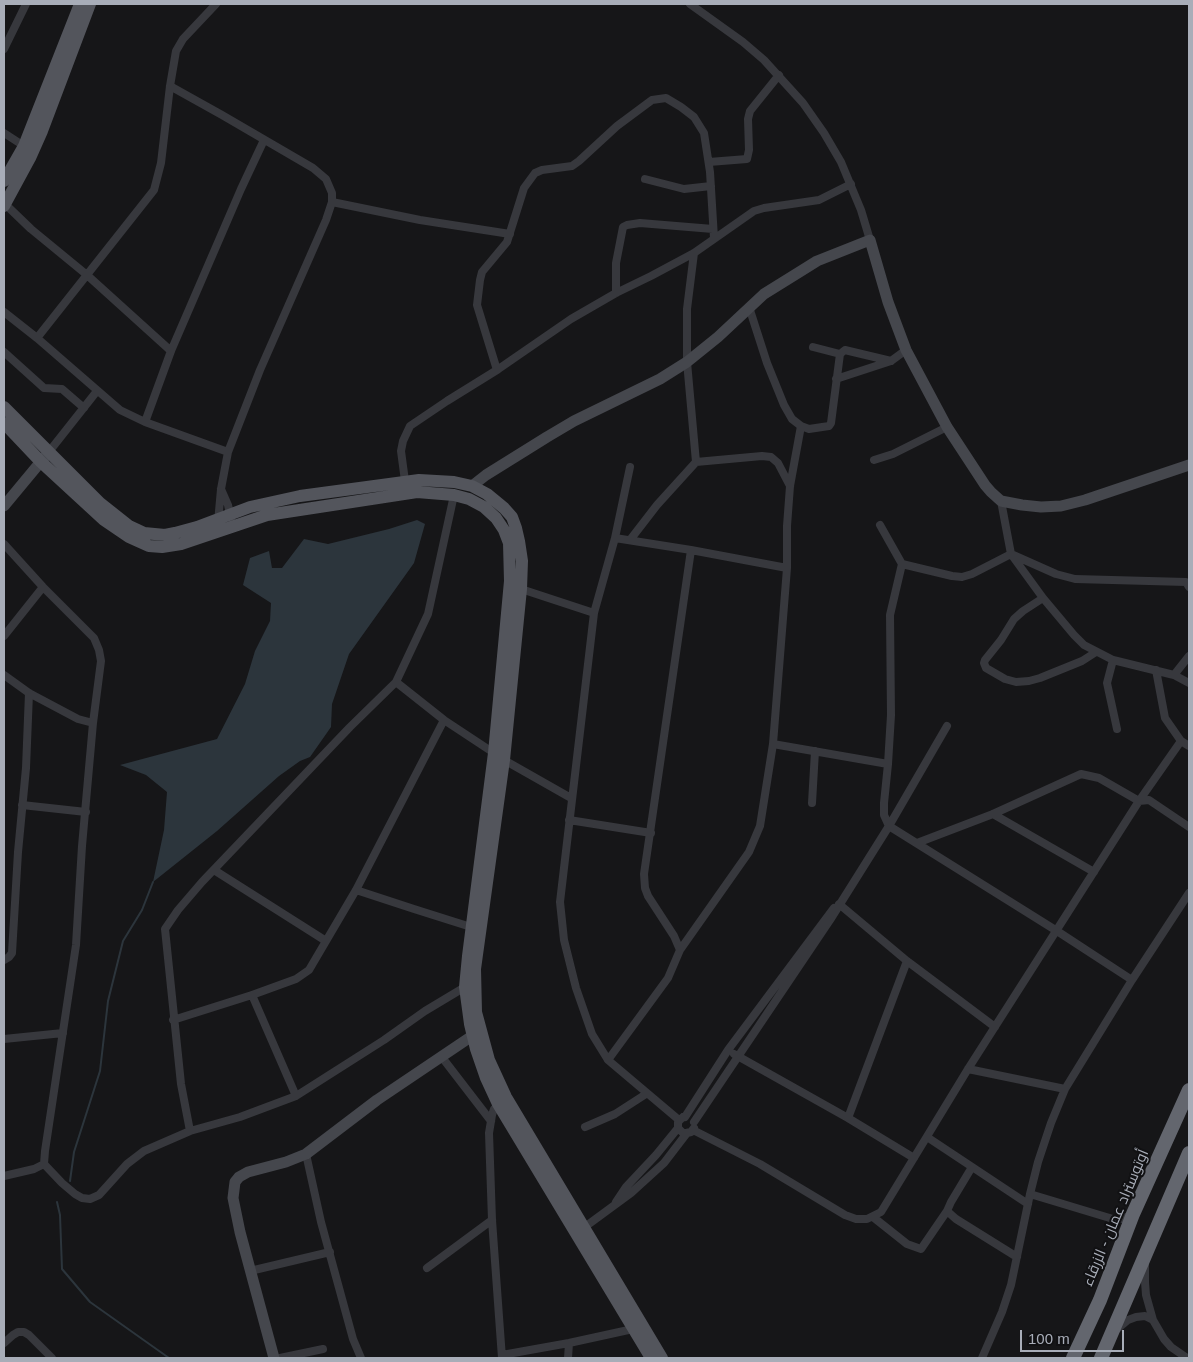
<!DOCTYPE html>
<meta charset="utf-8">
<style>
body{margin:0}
#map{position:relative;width:1193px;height:1362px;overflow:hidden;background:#161618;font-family:Helvetica,sans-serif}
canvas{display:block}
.frame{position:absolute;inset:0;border:5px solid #a8adb8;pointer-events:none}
.scale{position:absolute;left:1020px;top:1330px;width:104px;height:22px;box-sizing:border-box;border:2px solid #a8adb8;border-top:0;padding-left:6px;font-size:15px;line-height:18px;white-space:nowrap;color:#a8adb8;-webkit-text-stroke:4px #111113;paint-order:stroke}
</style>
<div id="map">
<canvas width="1193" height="1362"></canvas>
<div class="frame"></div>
<div class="scale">100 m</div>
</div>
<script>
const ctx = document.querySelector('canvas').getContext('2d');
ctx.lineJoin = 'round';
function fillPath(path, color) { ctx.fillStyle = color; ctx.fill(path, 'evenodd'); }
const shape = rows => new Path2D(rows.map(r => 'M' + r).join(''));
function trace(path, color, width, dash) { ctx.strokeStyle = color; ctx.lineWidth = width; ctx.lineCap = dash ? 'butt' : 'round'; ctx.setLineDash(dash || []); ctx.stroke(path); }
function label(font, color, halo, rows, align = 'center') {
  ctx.font = font + ' Helvetica,Cairo,sans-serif'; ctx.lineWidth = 4; ctx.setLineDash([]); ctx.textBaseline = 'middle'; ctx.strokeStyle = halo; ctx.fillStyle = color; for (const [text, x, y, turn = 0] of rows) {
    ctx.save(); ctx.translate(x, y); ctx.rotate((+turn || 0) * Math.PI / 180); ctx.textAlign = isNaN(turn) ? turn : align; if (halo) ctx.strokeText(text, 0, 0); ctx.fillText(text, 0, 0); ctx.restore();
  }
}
fillPath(shape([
 [417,520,425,524,414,563,349,654,332,704,331,727,310,757,300,761,279,776,217,831,153,882,164,830,167,792,146,775,120,765,217,739,245,684,255,651,270,621,271,603,243,585,250,558,269,551,272,568,282,568,304,539,328,544,389,529]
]), '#2c353c');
trace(shape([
 [70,1181,74,1152,100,1071,108,1001,123,941,142,910,153,882],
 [57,1202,60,1215,62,1269,90,1302,169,1358]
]), '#2c353c', 2);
trace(shape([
 [690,4,743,42,764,60,803,103,824,133,841,162,861,210,870,240],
 [4,49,26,4],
 [170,86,222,115,313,168,326,179,332,193,332,202,326,220,260,370,228,452,221,489,218,522],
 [4,133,24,146],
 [709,162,747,159,749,150,748,119,750,111,779,75],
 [645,179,684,189,711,186],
 [332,202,420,220,510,234],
 [5,204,31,229,87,275,171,351],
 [694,253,687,309,687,362,696,462,762,456,771,457,778,463,790,486],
 [616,293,616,263,623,227,627,225,640,223,713,229],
 [749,307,767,363,784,405,792,419,801,426,809,429,829,426,831,423,840,354,813,347],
 [4,312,37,338,120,410,145,422,228,452],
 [37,338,154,190,161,163,170,86,176,51,183,39,216,4],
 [4,352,44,388,62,389,84,408],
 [840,354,845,350,849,351,891,361],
 [497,370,477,305,480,280,482,272,507,242,524,188,535,173,542,170,572,166,579,161,617,126,652,100,666,98,681,107,694,117,704,133,710,172,714,238],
 [836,379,891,361,906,350],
 [145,422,171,351,241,189,264,140],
 [48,453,97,391],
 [874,460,893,454,947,427],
 [630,467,615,538,594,613,560,902,564,940,576,988,592,1034,608,1060,679,1120],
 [405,481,401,451,403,441,410,426,447,401,497,370,571,319,616,293,651,276,694,253,754,211,764,208,819,200,851,184],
 [221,489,228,505,231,518],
 [1001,501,1011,554,1043,598,1074,635,1084,645,1113,660,1174,675,1189,683],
 [880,525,902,564,890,615,891,715,888,764,884,803,884,815,889,826,1057,931,1132,980],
 [615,538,691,550,787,568],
 [630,540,657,505,696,462],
 [4,544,43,587,94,638,99,650,101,661,93,723,82,846,76,945,45,1151,44,1164,62,1183,75,1194,82,1198,90,1199,99,1195,127,1164,144,1151,190,1131,240,1117,296,1096,384,1040,425,1011,465,987],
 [902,564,952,576,962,577,972,574,1011,554,1056,574,1075,579,1186,582,1189,587],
 [521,589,594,613],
 [1043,598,1023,611,1014,619,1001,640,985,660,984,663,986,668,1005,679,1016,682,1029,681,1040,678,1082,661,1096,652],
 [4,636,43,587],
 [1113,660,1107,683,1117,729],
 [1156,670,1165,718,1181,741,1189,746],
 [4,675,29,693,78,719,93,723],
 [1174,675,1189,656],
 [396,682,444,720,494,753],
 [773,744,888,764],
 [504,760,571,798],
 [812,803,815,751],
 [22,805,86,812],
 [993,814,1094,872],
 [569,820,651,833],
 [917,843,993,814,1081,774,1099,778,1139,801,1149,800,1189,827],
 [214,870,326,941],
 [356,890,414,909,471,927],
 [839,904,907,961,995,1027],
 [680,950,749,852,760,826,773,744,787,568,787,526,790,486,801,426],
 [4,960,9,957,12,953,18,852,26,768,29,693],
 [252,995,296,1096],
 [173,1020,252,995,296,979,309,970,356,890,444,720],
 [4,1039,63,1033],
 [734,1054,848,1118,914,1158],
 [441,1056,491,1121],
 [608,1060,668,978,680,950,674,936,648,896,645,888,644,874,691,550],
 [968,1069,1065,1089],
 [501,1102,494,1109,492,1115,489,1133,492,1220,502,1358],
 [685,1117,728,1050,834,908],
 [848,1118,907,961],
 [694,1122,830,920,889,826,947,726],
 [585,1127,615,1114,646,1094],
 [678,1128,683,1133,687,1133,691,1132,694,1128],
 [693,1130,760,1164,845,1215,856,1219,867,1219,881,1212,968,1069,1139,801,1181,741],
 [190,1131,181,1084,165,929,178,910,202,882,350,727,396,682,428,614,454,495],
 [927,1137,1028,1204],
 [306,1154,321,1222,353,1339,361,1358],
 [972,1167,951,1202,947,1211,956,1219,1017,1257],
 [4,1176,34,1169,44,1164],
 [1030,1194,1113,1219,1122,1219,1133,1214],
 [616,1202,626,1187,656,1155,678,1128,678,1122,683,1117],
 [873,1217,907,1244,921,1249,947,1211],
 [582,1229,631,1193,664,1163,687,1133],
 [1145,1263,1145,1282,1146,1295,1153,1320,1164,1339,1171,1347,1187,1358],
 [427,1268,492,1220],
 [250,1271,330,1252],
 [1116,1330,1128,1320,1136,1317,1145,1316,1153,1320],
 [4,1343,13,1335,18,1332,24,1332,29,1335,52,1358],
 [502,1355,569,1343,633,1329],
 [280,1358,323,1349],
 [568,1358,569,1343],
 [982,1358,1002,1312,1011,1285,1030,1194,1038,1162,1051,1123,1065,1089,1132,980,1189,893]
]), '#37383d', 8);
trace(shape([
 [472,486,486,475,547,437,574,421,660,379,687,362,718,337,764,294,801,271,817,261,870,240,888,302,906,350,947,427,985,485,991,492,1001,501,1022,505,1041,507,1061,506,1085,500,1189,465],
 [4,506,48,453],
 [274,1358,240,1232,233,1198,235,1182,239,1177,248,1172,286,1162,306,1154,377,1100,472,1036]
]), '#45474d', 11);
trace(shape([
 [4,181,24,146,80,4],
 [4,206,30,158,42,131,90,4],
 [4,407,100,503,129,526,144,533,165,535,175,533,197,527,250,507,300,496,419,480,454,482,472,486,487,494,504,508,512,517,516,528,519,541,522,561,521,589,504,760,475,969,476,1012,489,1060,506,1097,662,1358],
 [4,423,41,462,104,520,129,537,149,546,162,547,181,544,267,515,417,492,454,495,469,499,484,507,496,518,504,530,509,543,510,581,494,753,468,956,465,987,470,1024,476,1049,486,1078,498,1104,651,1358]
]), '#53555c', 12);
trace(shape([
 [1073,1358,1100,1300,1133,1214,1189,1090],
 [1101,1358,1189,1153]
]), '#63666e', 14);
label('15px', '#a8adb8', '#111113', [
 ["أوتوستراد عمان - الزرقاء",1116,1218,-67]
]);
</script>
